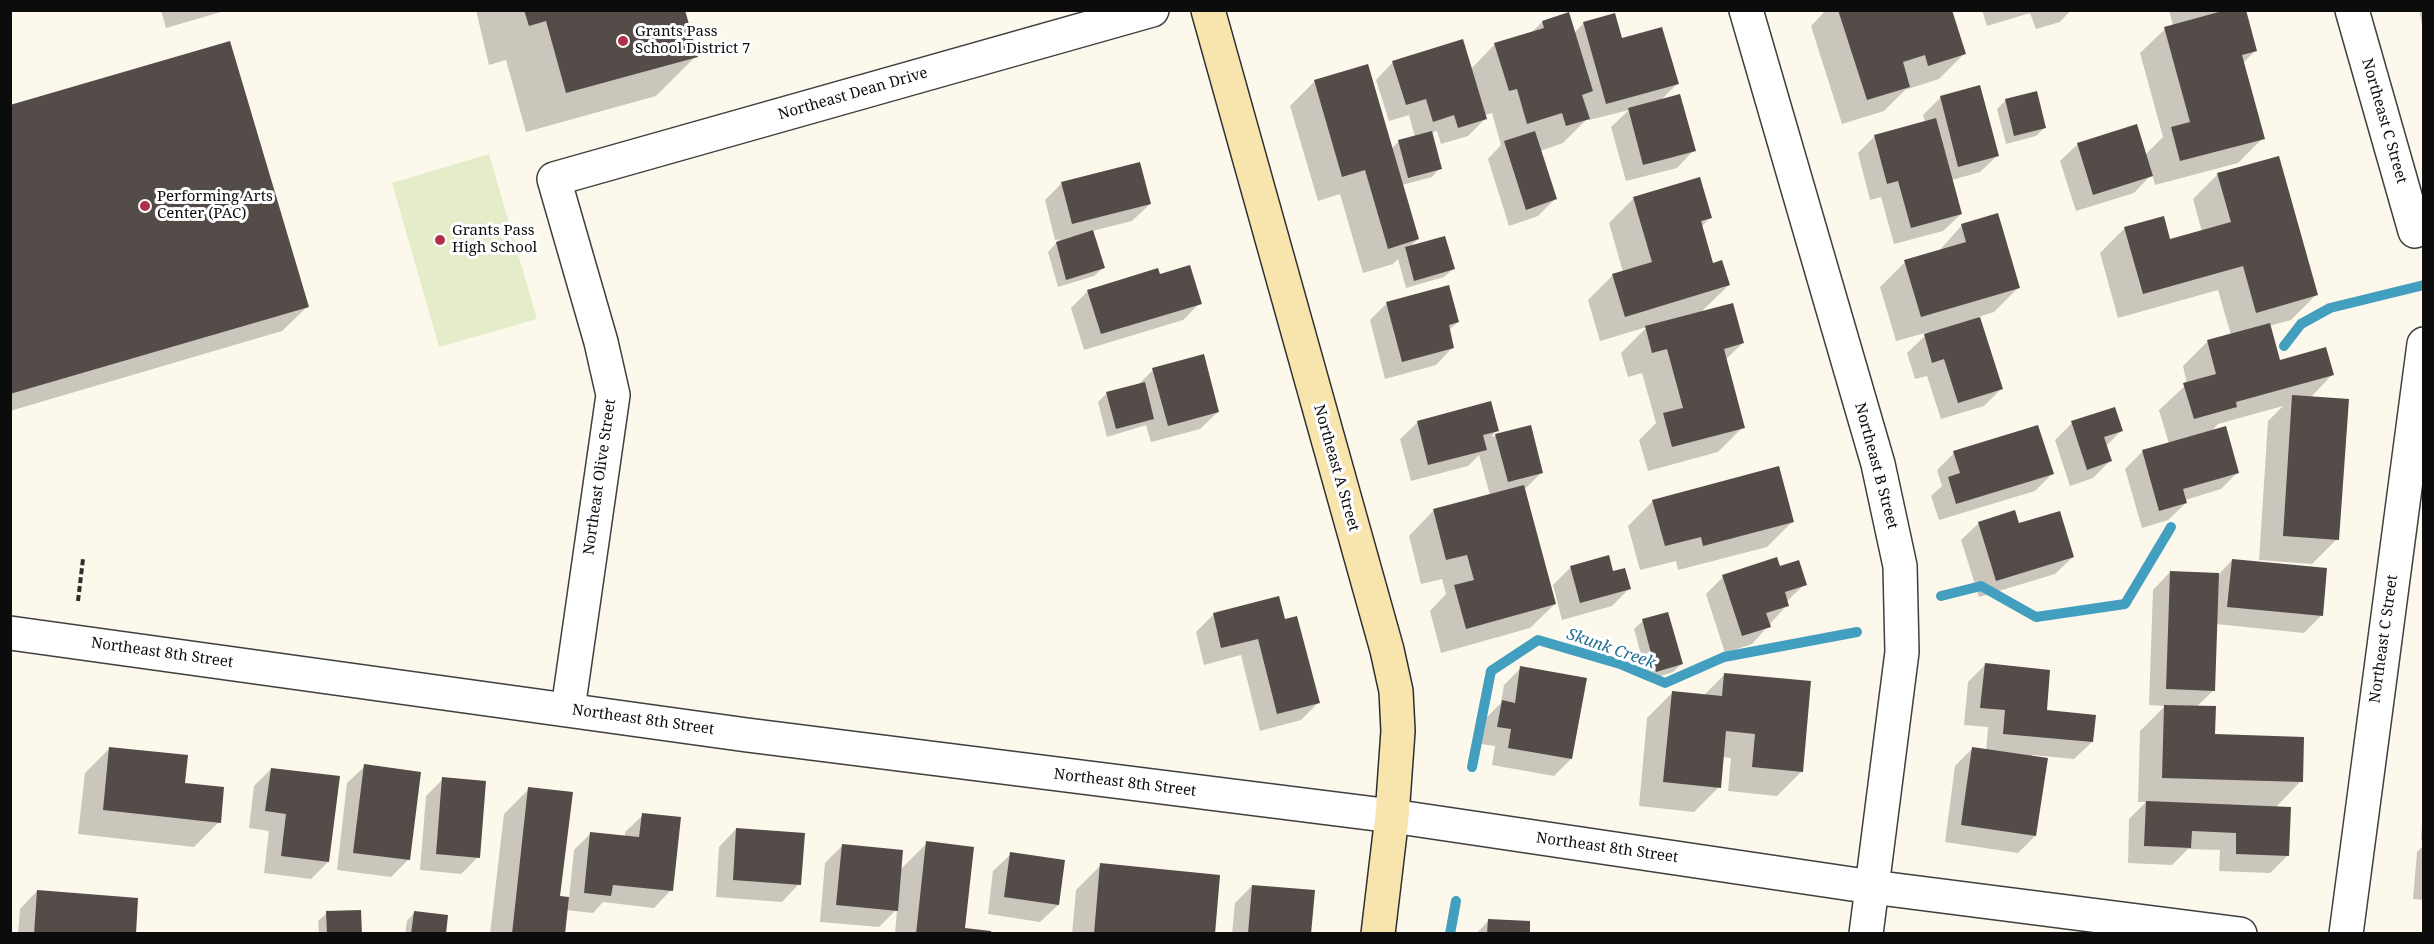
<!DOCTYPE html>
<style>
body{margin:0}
#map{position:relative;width:2434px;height:944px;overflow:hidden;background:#fdf8ec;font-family:"Noto Serif",serif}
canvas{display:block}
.frame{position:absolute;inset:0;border:12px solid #0c0c0c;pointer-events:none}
</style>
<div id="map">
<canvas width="2434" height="944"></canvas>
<div class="frame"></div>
</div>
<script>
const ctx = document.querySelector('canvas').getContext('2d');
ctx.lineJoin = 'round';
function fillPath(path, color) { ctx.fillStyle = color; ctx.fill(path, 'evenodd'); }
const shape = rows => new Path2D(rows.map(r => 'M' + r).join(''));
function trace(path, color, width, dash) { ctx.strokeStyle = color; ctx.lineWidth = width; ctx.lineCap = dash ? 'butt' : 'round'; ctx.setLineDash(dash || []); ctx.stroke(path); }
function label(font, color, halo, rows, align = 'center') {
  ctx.font = font + ' "Noto Serif",serif'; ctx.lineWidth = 6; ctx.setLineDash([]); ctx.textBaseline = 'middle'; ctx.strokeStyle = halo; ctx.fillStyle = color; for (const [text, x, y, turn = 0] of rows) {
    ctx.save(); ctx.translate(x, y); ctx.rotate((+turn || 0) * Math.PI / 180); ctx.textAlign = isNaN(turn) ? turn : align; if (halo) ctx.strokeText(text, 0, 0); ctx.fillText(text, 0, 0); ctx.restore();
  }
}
fillPath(shape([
 [489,154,537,319,439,347,392,183]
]), '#e5ecca');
fillPath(shape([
 [161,10,228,10,166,28],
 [476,10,684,10,696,56,656,96,526,132,506,60,489,65],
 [1826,10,1950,10,1964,54,1939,79,1905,90,1884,111,1842,124,1811,26],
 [1982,10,2071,10,2060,22,2036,29,2030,13,1987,26],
 [2169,10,2224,10,2221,14,2256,50,2243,63,2263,138,2238,163,2155,185,2152,174,2134,193,2076,211,2060,161,2078,144,2145,155,2163,137,2140,53,2165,29,2173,26],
 [2419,10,2424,10,2423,29],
 [1542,22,1574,33,1584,23,1621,40,1677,84,1659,102,1694,150,1677,168,1626,181,1611,127,1629,110,1589,120,1588,118,1563,143,1540,151,1555,199,1538,216,1509,226,1488,159,1501,145,1492,113,1485,115,1486,118,1468,136,1441,144,1437,131,1431,133,1440,168,1432,177,1402,185,1418,239,1409,248,1453,269,1444,277,1406,288,1398,259,1393,264,1363,273,1340,194,1318,201,1290,106,1315,81,1391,149,1399,141,1415,137,1409,115,1389,121,1376,80,1393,62,1471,69,1495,44,1531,33],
 [1979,87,1998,155,1980,172,1952,180,1961,214,1943,231,1894,244,1881,197,1870,200,1858,153,1875,136,1925,122,1923,115,1940,98],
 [2036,93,2045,127,2036,136,2006,144,1997,109,2005,101],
 [10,107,307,307,282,331,10,411],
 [2218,174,2316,295,2291,320,2269,326,2279,362,2332,375,2310,398,2337,539,2312,564,2259,560,2268,421,2283,406,2218,424,2210,433,2238,472,2221,489,2185,500,2186,503,2168,520,2142,528,2125,469,2142,452,2169,444,2159,410,2187,384,2183,366,2207,342,2231,335,2218,290,2118,318,2100,253,2125,228,2169,241,2202,232,2193,199],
 [1062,183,1150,204,1132,221,1092,231,1103,268,1094,276,1058,287,1048,252,1060,239,1055,240,1045,200],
 [1634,198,1710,218,1701,227,1712,264,1729,285,1700,313,1743,343,1725,360,1743,427,1718,452,1648,471,1639,440,1656,423,1642,373,1628,377,1621,353,1647,327,1600,341,1588,300,1613,275,1623,272,1609,223],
 [1962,225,2019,287,1994,312,1978,317,2001,389,1984,406,1941,419,1927,376,1915,379,1907,353,1929,332,1896,341,1880,287,1905,262,1938,252],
 [1088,291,1200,303,1183,320,1084,350,1071,308],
 [1387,303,1458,322,1448,331,1453,347,1436,365,1385,379,1370,320],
 [1153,370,1218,412,1200,429,1151,442,1146,425,1107,437,1098,402,1107,393,1137,386],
 [1418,422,1497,430,1491,437,1530,427,1542,472,1524,490,1555,604,1530,628,1441,653,1430,611,1446,594,1442,579,1421,584,1409,536,1433,511,1490,495,1479,455,1468,466,1411,481,1400,439],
 [2072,423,2121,431,2106,446,2110,461,2093,478,2070,486,2055,440],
 [1954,453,2052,474,2035,491,1939,520,1931,496,1942,486,1937,470],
 [1653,501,1792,522,1767,547,1678,570,1676,561,1640,570,1628,526],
 [1979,523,2073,557,2055,574,1979,597,1961,540],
 [1608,557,1612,573,1629,589,1612,606,1562,620,1553,585,1570,568],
 [2232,560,2321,616,2304,633,2216,624,2214,690,2196,707,2214,735,2301,781,2275,808,2287,856,2270,873,2219,871,2220,850,2188,849,2172,865,2128,863,2129,819,2146,802,2138,802,2140,731,2165,706,2149,705,2153,590,2170,572,2219,574],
 [1723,577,1805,584,1786,602,1787,605,1752,644,1725,653,1706,594],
 [1213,615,1284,621,1318,703,1301,720,1260,731,1241,655,1204,665,1196,632],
 [1643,621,1681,664,1673,672,1648,680,1634,629],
 [1985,665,2045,711,2092,742,2074,759,2032,755,2035,836,2018,853,1945,842,1955,766,1972,749,1986,751,1988,727,1964,725,1968,682],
 [1521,668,1571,759,1554,776,1492,765,1495,746,1481,744,1485,719,1501,703,1504,685],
 [1725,674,1802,771,1777,796,1728,791,1731,758,1722,757,1719,787,1694,812,1639,806,1647,718,1672,693,1703,696],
 [110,748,183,784,219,822,194,847,78,834,85,773],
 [365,766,408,860,391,877,337,870,347,783],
 [271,769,328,862,311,879,264,873,269,831,249,828,254,786],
 [443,779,478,857,461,874,420,870,426,796],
 [529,789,559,898,569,899,574,850,591,833,625,837,625,832,643,815,671,890,654,908,603,902,593,913,566,910,563,934,490,934,504,814],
 [2424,792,2424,840,2421,840],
 [736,829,799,884,782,902,716,897,719,847],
 [927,843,963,929,989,934,895,934,897,909,879,927,820,922,825,863,842,846,900,870],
 [2424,845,2424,900,2413,899,2417,852],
 [1011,854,1058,905,1040,922,988,914,993,871],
 [1101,865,1213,934,1072,934,1076,890],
 [1252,886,1310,934,1232,934,1235,903],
 [37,891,134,934,18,934,20,909],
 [415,912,444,934,405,934,407,921],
 [327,913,360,934,319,934,318,921],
 [1488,921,1528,934,1476,934]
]), '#0003');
trace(shape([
 [2284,346,2301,324,2330,308,2424,285],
 [1941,596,1981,586,2036,617,2125,604,2171,527],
 [1472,767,1491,671,1538,640,1620,664,1665,683,1724,657,1857,632],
 [1450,934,1456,901]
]), '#439fc0', 10);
fillPath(shape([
 [524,10,685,10,698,57,566,93,546,21,529,26],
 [1838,10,1952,10,1966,54,1928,66,1925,55,1903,62,1910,87,1867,100],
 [2226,10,2246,10,2257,51,2242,55,2265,139,2180,161,2171,127,2190,122,2164,27],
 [1569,12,1593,91,1582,95,1590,119,1566,126,1562,113,1527,124,1517,89,1509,91,1494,43,1544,28,1542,21],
 [1615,13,1622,38,1662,27,1679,84,1606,104,1583,22],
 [1463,39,1487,119,1458,128,1454,115,1433,122,1426,99,1406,105,1392,61],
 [230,41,309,307,10,394,10,105],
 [1368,64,1419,239,1388,249,1365,170,1342,177,1314,80],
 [1980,85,1999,156,1958,167,1940,96],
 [2037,91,2046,128,2014,136,2005,99],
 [1680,94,1696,151,1643,165,1628,108],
 [1936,118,1962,214,1911,228,1898,181,1887,184,1874,135],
 [2137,124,2153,176,2093,195,2077,143],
 [1432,131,1442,169,1408,178,1398,140],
 [1535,131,1557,199,1526,210,1504,141],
 [2279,156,2318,295,2256,313,2243,266,2143,294,2124,227,2164,216,2170,239,2231,222,2217,173],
 [1140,162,1151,204,1072,224,1061,182],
 [1700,177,1712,218,1701,221,1713,263,1722,260,1730,285,1625,317,1612,274,1652,262,1633,197],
 [1998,213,2020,288,1921,317,1904,260,1966,242,1961,224],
 [1093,230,1105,268,1066,280,1056,242],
 [1445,236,1455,269,1414,281,1405,247],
 [1190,265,1202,304,1101,334,1087,290,1158,268,1160,274],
 [1449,285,1459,322,1449,325,1454,348,1402,362,1386,302],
 [1733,303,1744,343,1724,349,1745,428,1672,447,1663,413,1683,408,1667,349,1652,353,1645,326],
 [1980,317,2003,389,1958,403,1944,359,1932,363,1924,334],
 [2270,323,2280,360,2326,347,2334,375,2236,402,2237,407,2194,419,2183,383,2216,374,2207,340],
 [1204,354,1219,412,1168,426,1152,368],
 [1145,382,1154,419,1116,429,1106,392],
 [2292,395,2349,399,2339,540,2283,536],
 [1491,401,1499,431,1483,435,1487,450,1428,465,1417,421],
 [2115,407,2123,431,2104,437,2112,461,2087,470,2071,421],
 [1531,425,1543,473,1508,482,1495,434],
 [2038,425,2054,474,1956,504,1948,477,1960,473,1953,451],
 [2226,426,2239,473,2183,489,2187,503,2159,511,2142,450],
 [1779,466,1794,522,1703,546,1701,537,1665,546,1652,500],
 [1524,485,1556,604,1466,629,1454,585,1474,580,1467,555,1446,560,1433,509],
 [2015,510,2019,523,2060,511,2074,557,1996,581,1978,522],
 [1609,555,1613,571,1625,568,1631,589,1580,603,1570,566],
 [1777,557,1780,566,1799,560,1807,585,1785,592,1789,606,1766,613,1771,627,1742,636,1722,575],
 [2232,559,2327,568,2323,616,2227,607],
 [2170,571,2219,573,2215,691,2166,689],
 [1279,596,1285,619,1297,616,1320,703,1277,714,1258,639,1221,648,1213,613],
 [1668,612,1683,664,1656,672,1642,619],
 [1985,663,2050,670,2047,710,2096,715,2093,742,2003,734,2005,710,1980,708],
 [1520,666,1587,678,1572,759,1508,748,1511,729,1497,727,1502,700,1515,703],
 [1724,673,1811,681,1803,772,1752,767,1755,734,1726,731,1721,788,1663,782,1672,691,1722,696],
 [2164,705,2216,706,2215,734,2304,737,2303,782,2162,778],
 [109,747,188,755,185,783,224,787,221,823,103,810],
 [1972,747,2048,758,2036,836,1961,825],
 [364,764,421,772,410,860,353,853],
 [271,768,340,776,329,862,281,856,286,814,265,811],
 [442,777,486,781,480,858,436,854],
 [528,787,573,792,560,896,569,897,565,934,512,934],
 [2146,801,2291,807,2289,856,2236,854,2236,833,2192,831,2191,848,2144,846],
 [642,813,681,817,673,891,613,885,611,896,584,893,590,832,639,837],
 [736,828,805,833,801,885,733,880],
 [926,841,974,847,965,928,991,931,991,934,916,934],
 [842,844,903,850,898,911,836,905],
 [1010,852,1065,860,1059,905,1004,897],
 [1100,863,1220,875,1215,934,1094,934],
 [1252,885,1315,890,1311,934,1248,934],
 [37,890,138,898,136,934,34,934],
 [361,910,362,934,327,934,326,911],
 [414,911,448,915,446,934,411,934],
 [1488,919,1530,921,1530,934,1487,934]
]), '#534c49');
const street = shape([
 [1746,10,1878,464,1900,566,1902,652,1866,934],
 [2352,10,2415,231],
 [10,633,747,735,1392,816,1872,887,2240,934],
 [568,709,613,395,601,342,554,179,1152,10],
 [2346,934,2424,344]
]);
const secondary = shape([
 [1208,10,1387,650,1396,691,1398,731,1392,816,1378,934]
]);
trace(street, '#3f3f3f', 36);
trace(secondary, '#2e2e2e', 36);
trace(shape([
 [78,601,83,559]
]), '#2e2e2e', 4, [6, 3]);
trace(street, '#fff', 33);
trace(secondary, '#f7e5ad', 33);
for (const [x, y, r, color] of [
 [623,41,6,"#ae3148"],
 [145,206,6,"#ae3148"],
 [440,240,6,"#ae3148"]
]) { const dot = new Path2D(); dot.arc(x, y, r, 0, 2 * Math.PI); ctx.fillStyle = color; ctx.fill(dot); trace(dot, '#fff', 2); }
label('15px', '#0c0c0c', '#fff', [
 ["Grants Pass",635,32],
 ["School District 7",635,49],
 ["Performing Arts",157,197],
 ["Center (PAC)",157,214],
 ["Grants Pass",452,231],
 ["High School",452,248]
], 'left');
label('15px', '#0c0c0c', '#fff', [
 ["Northeast Dean Drive",853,94,-16],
 ["Northeast C Street",2384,121,74],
 ["Northeast B Street",1876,466,75],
 ["Northeast A Street",1336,468,74],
 ["Northeast Olive Street",600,477,-82],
 ["Northeast C Street",2384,639,-82],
 ["Northeast 8th Street",162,653,8],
 ["Northeast 8th Street",643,720,8],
 ["Northeast 8th Street",1125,783,7],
 ["Northeast 8th Street",1607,848,8]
]);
label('italic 16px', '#216f91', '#fff', [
 ["Skunk Creek",1611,649,19]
]);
</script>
